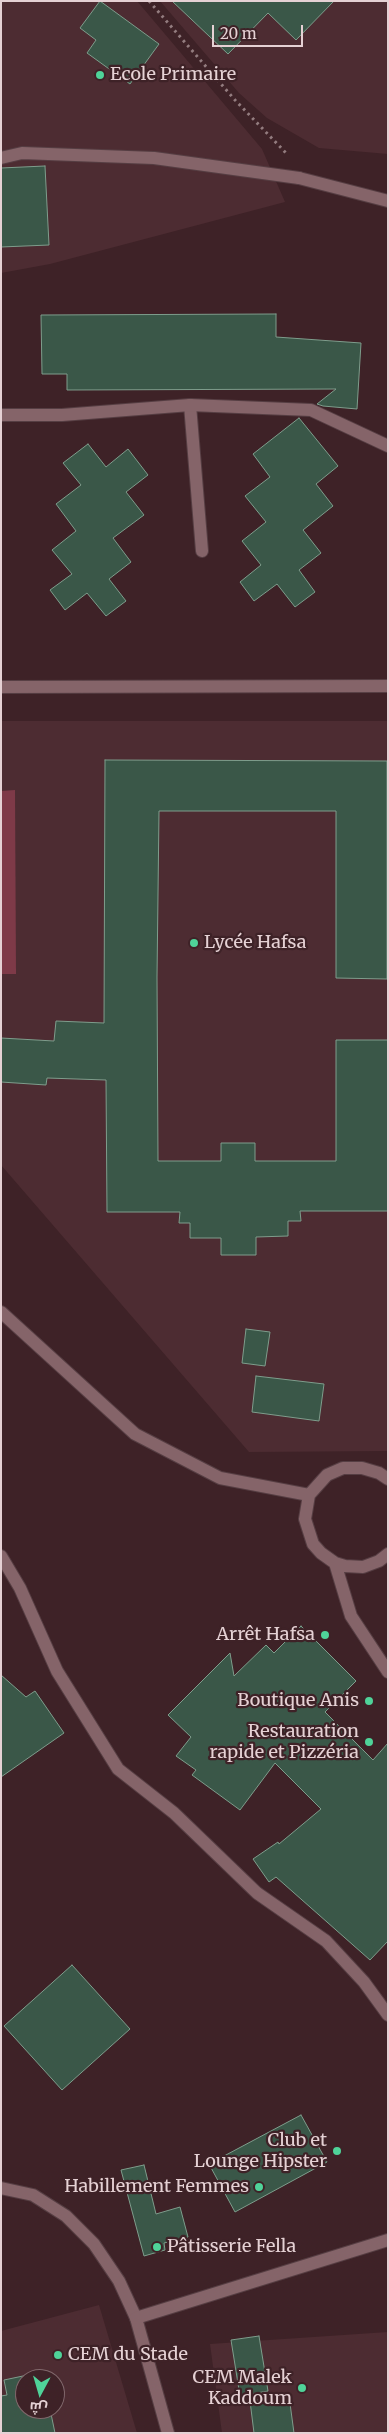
<!DOCTYPE html>
<meta charset="utf-8">
<style>
body{margin:0}
#map{position:relative;width:389px;height:2434px;overflow:hidden;background:#3e2227;font-family:Merriweather,Cairo,serif}
canvas{display:block}
.frame{position:absolute;inset:0;border:2px solid #e5d1d4;pointer-events:none}
.north{position:absolute;left:15px;top:2369px;width:50px;height:50px;box-sizing:border-box;background:#3e2227;border:1px solid #81686c;border-radius:50%;rotate:186deg;font-size:14px;font-weight:700;line-height:20px;text-align:center;color:#e5d1d4}
.north::after{content:'';display:block;margin:auto;width:18px;height:22px;background:#4fd399;clip-path:polygon(50% 0,100% 100%,50% 72%,0 100%)}
.scale{position:absolute;left:212px;top:25px;width:91px;height:22px;box-sizing:border-box;border:2px solid #e5d1d4;border-top:0;padding-left:6px;font-size:15px;line-height:18px;white-space:nowrap;color:#e5d1d4;-webkit-text-stroke:4px #3e2227;paint-order:stroke}
</style>
<div id="map">
<canvas width="389" height="2434"></canvas>
<div class="frame"></div>
<div class="north">ش</div>
<div class="scale">20 m</div>
</div>
<script>
const ctx = document.querySelector('canvas').getContext('2d');
ctx.lineJoin = 'round';
function fillPath(path, color) { ctx.fillStyle = color; ctx.fill(path, 'evenodd'); }
const shape = rows => new Path2D(rows.map(r => 'M' + r).join(''));
function trace(path, color, width, dash) { ctx.strokeStyle = color; ctx.lineWidth = width; ctx.lineCap = dash ? 'butt' : 'round'; ctx.setLineDash(dash || []); ctx.stroke(path); }
function label(font, color, halo, rows, align = 'center') {
  ctx.font = font + ' Merriweather,serif'; ctx.lineWidth = 4.5; ctx.setLineDash([]); ctx.textBaseline = 'middle'; ctx.strokeStyle = halo; ctx.fillStyle = color; for (const [text, x, y, turn = 0] of rows) {
    ctx.save(); ctx.translate(x, y); ctx.rotate((+turn || 0) * Math.PI / 180); ctx.textAlign = isNaN(turn) ? turn : align; if (halo) ctx.strokeText(text, 0, 0); ctx.fillText(text, 0, 0); ctx.restore();
  }
}
fillPath(shape([
 [1,1,137,1,262,149,285,202,50,264,1,273],
 [160,1,388,1,388,154,319,148,267,118,239,93],
 [1,721,388,721,388,1451,249,1452,1,1165],
 [99,2305,137,2433,1,2433,1,2331],
 [25,2379,55,2379,55,2409,25,2409],
 [388,2332,388,2433,222,2433,210,2344]
]), '#4d2c32');
fillPath(shape([
 [15,790,16,974,1,974,1,791]
]), '#7e3a48');
const building = shape([
 [100,1,159,44,130,84,87,53,96,40,80,28,100,1],
 [172,1,334,1,296,40,268,13,228,54,172,1],
 [45,166,49,245,1,247,1,168,45,166],
 [276,314,276,337,361,343,357,409,323,406,317,404,336,389,67,390,67,374,42,374,41,315,276,314],
 [299,418,338,466,316,484,333,506,303,530,321,553,299,570,315,592,295,607,277,584,254,601,240,582,261,565,242,541,266,522,245,496,270,477,253,454,299,418],
 [88,444,106,467,128,449,148,475,126,492,144,515,113,538,131,562,109,579,126,601,106,616,87,593,65,610,50,590,72,574,52,550,76,531,56,504,81,485,63,463,88,444],
 [105,760,387,761,387,979,336,978,336,811,159,811,157,977,158,1161,221,1161,221,1143,255,1143,255,1161,336,1161,336,1040,388,1040,388,1211,300,1211,301,1221,288,1221,288,1236,256,1237,256,1255,221,1255,221,1238,190,1238,190,1223,179,1223,180,1212,107,1212,106,1080,47,1078,46,1085,1,1082,1,1038,54,1041,56,1021,104,1023,105,760],
 [246,1329,270,1332,265,1366,242,1363,246,1329],
 [256,1376,324,1384,319,1421,252,1412,256,1376],
 [301,1626,356,1681,325,1712,373,1760,388,1743,388,1941,370,1960,276,1877,269,1882,253,1859,278,1842,279,1844,321,1809,275,1763,240,1810,192,1775,196,1770,176,1756,191,1737,168,1715,230,1653,234,1676,266,1645,274,1653,301,1626],
 [1,1675,26,1697,35,1691,64,1733,1,1777,1,1675],
 [72,1965,130,2029,62,2090,4,2026,72,1965],
 [301,2115,327,2162,235,2212,209,2164,301,2115],
 [144,2165,156,2214,180,2207,188,2237,164,2243,165,2250,144,2256,121,2170,144,2165],
 [259,2336,268,2391,240,2396,231,2340,259,2336],
 [42,2372,44,2379,25,2379,25,2409,50,2409,55,2433,1,2433,1,2396,7,2395,4,2380,42,2372],
 [289,2396,294,2433,254,2433,250,2401,289,2396]
]);
fillPath(building, '#3a5748');
trace(building, '#7e9d8c', 1);
const service = shape([
 [1,158,22,153,154,158,299,178],
 [190,405,202,551]
]);
const minor = shape([
 [299,178,388,201],
 [1,415,62,415,190,405,311,410,388,446],
 [1,687,388,686],
 [1,1556,20,1588,57,1671,118,1769,174,1813,257,1893,326,1941,364,1982,388,2015],
 [1,2188,33,2195,66,2216,94,2244,119,2281,136,2318]
]);
const tertiary = shape([
 [1,1312,135,1434,220,1478,309,1495],
 [388,1479,379,1473,362,1468,343,1468,327,1475,309,1495,305,1519,313,1544,321,1553,335,1563,345,1566,363,1567,379,1561,388,1554],
 [335,1563,351,1616,388,1672],
 [168,2433,136,2318,388,2240]
]);
trace(service, '#563e43', 14);
trace(minor, '#563e43', 14);
trace(tertiary, '#563e43', 14);
trace(shape([
 [149,1,235,100,286,153]
]), '#937c7f', 3, [2.5, 4]);
trace(service, '#856469', 12);
trace(minor, '#856469', 12);
trace(tertiary, '#856469', 12);
for (const [x, y, r, color] of [
 [100,75,5,"#4fd399"],
 [194,943,5,"#4fd399"],
 [325,1635,5,"#4fd399"],
 [369,1701,5,"#4fd399"],
 [369,1742,5,"#4fd399"],
 [337,2151,5,"#4fd399"],
 [259,2187,5,"#4fd399"],
 [157,2247,5,"#4fd399"],
 [58,2355,5,"#4fd399"],
 [302,2388,5,"#4fd399"]
]) { const dot = new Path2D(); dot.arc(x, y, r, 0, 2 * Math.PI); ctx.fillStyle = color; ctx.fill(dot); trace(dot, '#3e2227', 2); }
label('18px', '#e5d1d4', '#3e2227', [
 ["Ecole Primaire",110,75,"left"],
 ["Lycée Hafsa",204,943,"left"],
 ["Arrêt Hafsa",315,1635],
 ["Boutique Anis",359,1701],
 ["Restauration",359,1732],
 ["rapide et Pizzéria",359,1753],
 ["Club et",327,2141],
 ["Lounge Hipster",327,2162],
 ["Habillement Femmes",249,2187],
 ["Pâtisserie Fella",167,2247,"left"],
 ["CEM du Stade",68,2355,"left"],
 ["CEM Malek",292,2378],
 ["Kaddoum",292,2399]
], 'right');
</script>
